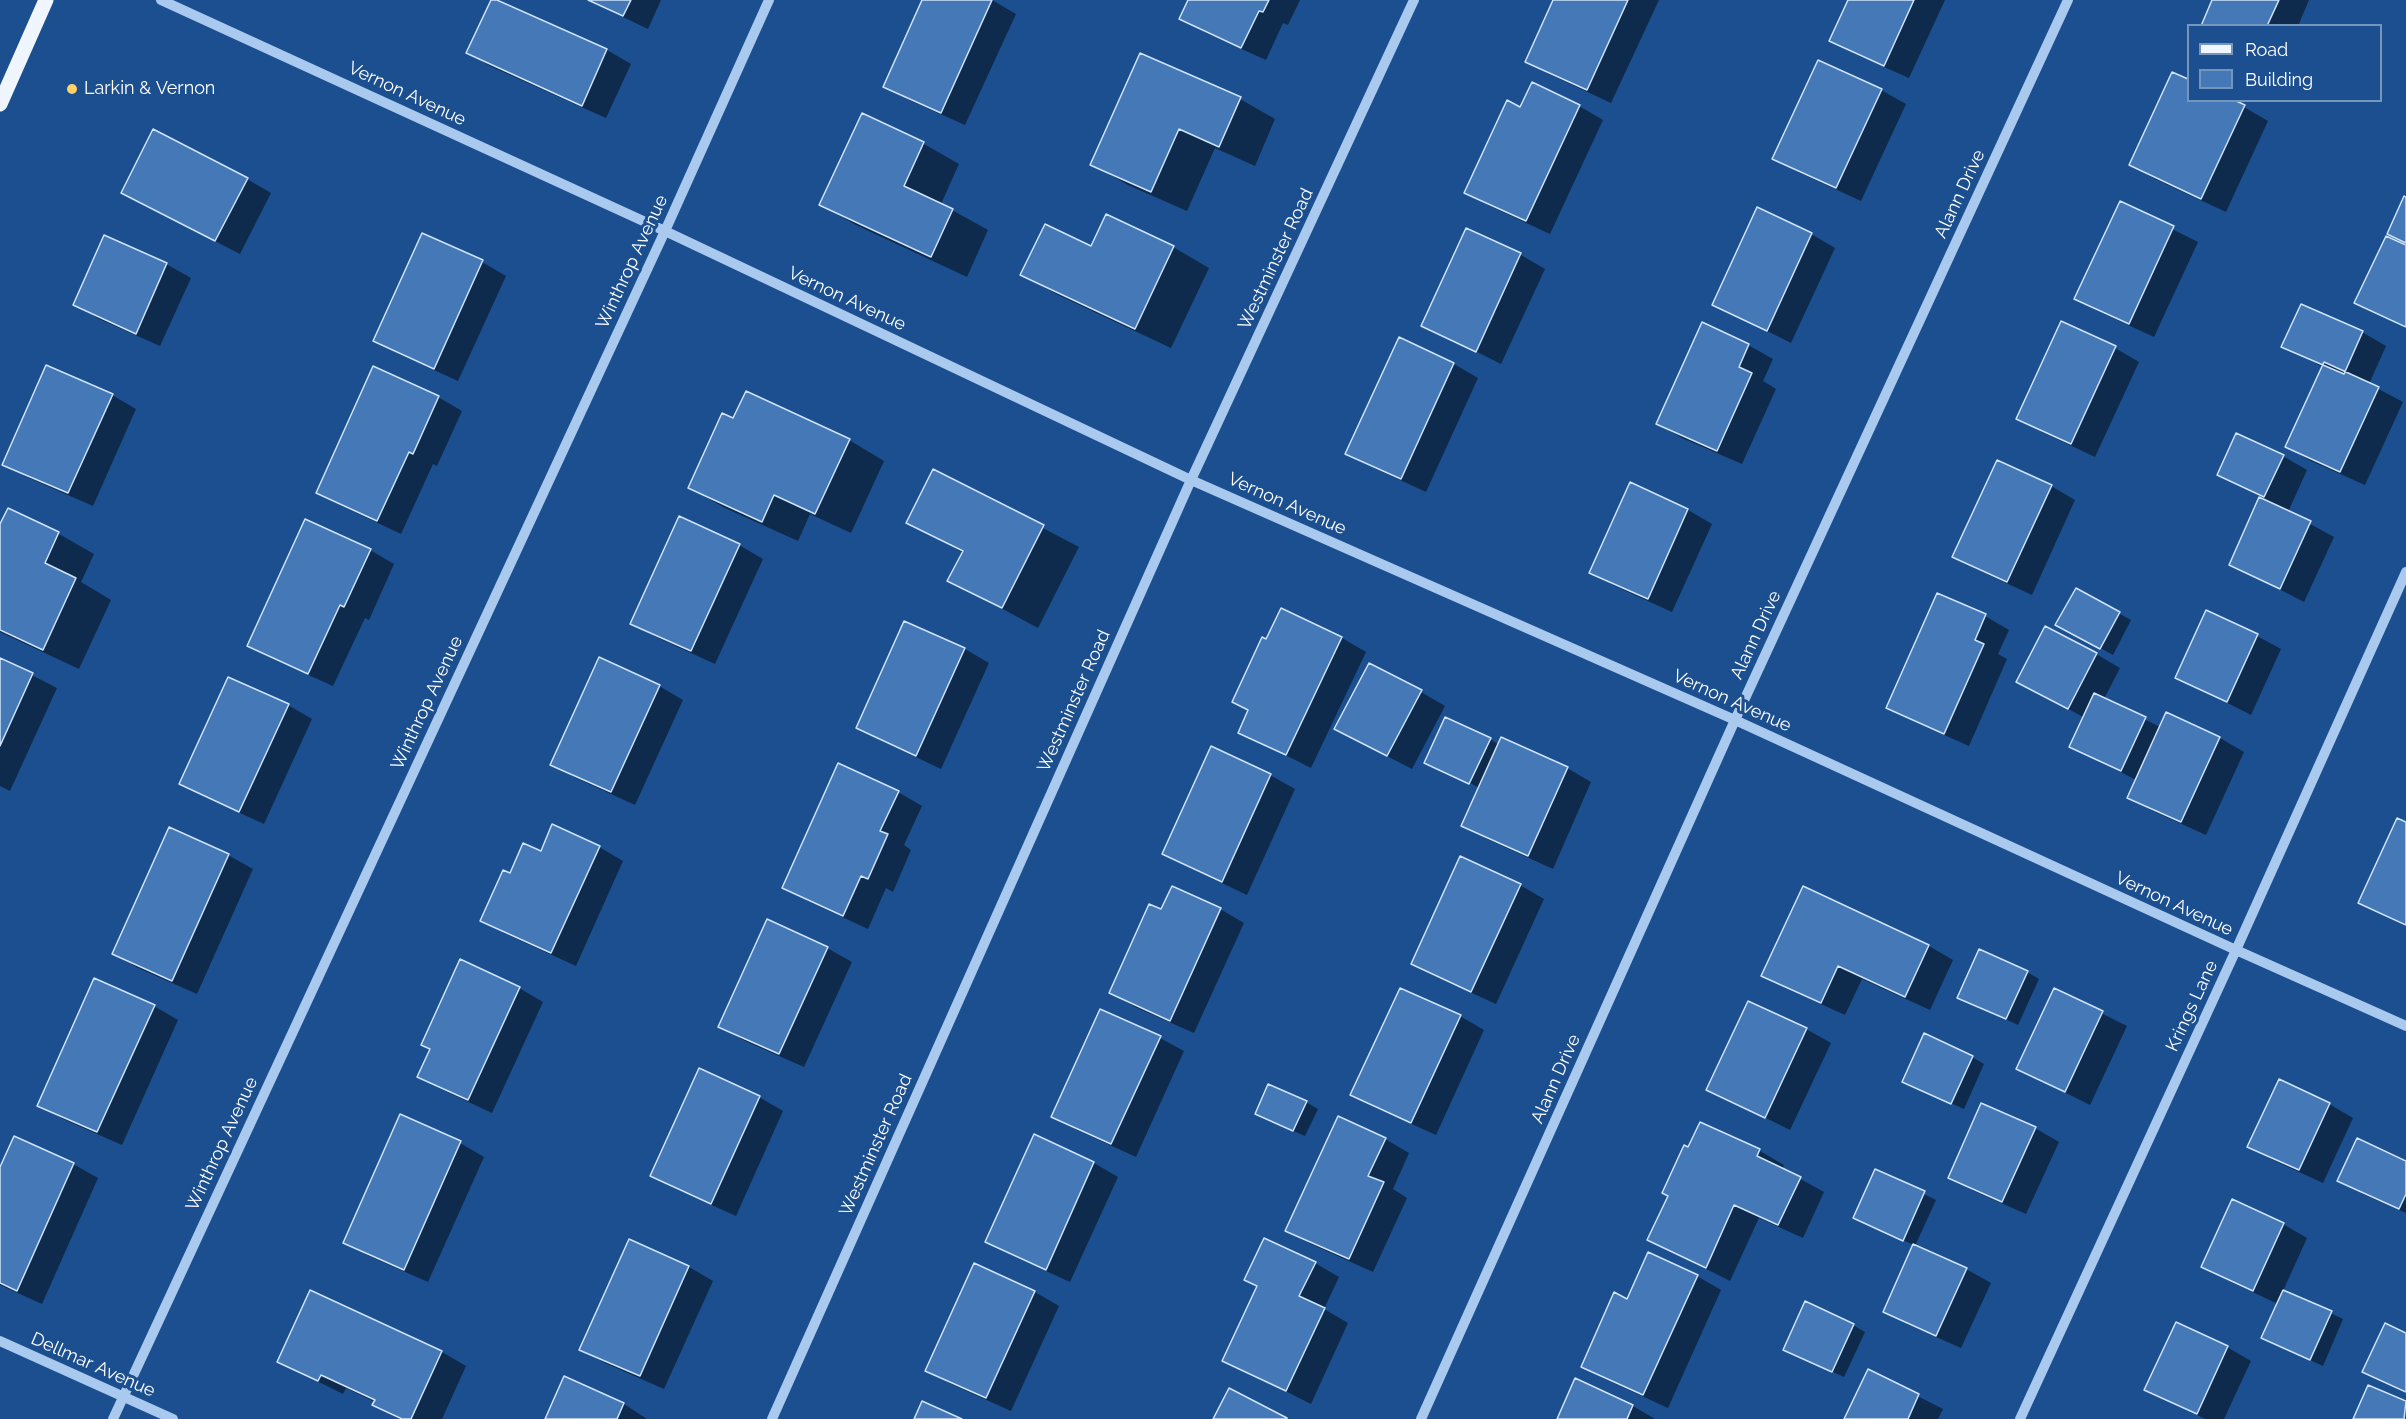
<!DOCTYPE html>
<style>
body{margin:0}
#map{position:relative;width:2406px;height:1419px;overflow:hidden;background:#1b4f8f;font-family:Raleway,sans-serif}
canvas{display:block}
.legend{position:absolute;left:2187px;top:24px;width:195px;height:78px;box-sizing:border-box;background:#1b4f8f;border:2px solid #7695bc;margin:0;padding:8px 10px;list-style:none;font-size:18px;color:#fff}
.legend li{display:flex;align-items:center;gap:12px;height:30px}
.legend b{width:30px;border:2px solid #7695bc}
</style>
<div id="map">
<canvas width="2406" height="1419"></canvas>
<ul class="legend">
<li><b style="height:8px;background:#f0f6ff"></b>Road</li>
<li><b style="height:16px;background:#4478b7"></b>Building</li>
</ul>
</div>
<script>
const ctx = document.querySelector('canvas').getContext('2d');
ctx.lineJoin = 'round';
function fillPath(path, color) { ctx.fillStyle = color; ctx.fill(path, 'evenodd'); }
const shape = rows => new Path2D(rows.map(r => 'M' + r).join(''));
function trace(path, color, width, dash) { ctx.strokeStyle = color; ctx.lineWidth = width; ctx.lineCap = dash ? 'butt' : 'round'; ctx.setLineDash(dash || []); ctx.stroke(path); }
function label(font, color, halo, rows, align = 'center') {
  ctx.font = font + ' Raleway,sans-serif'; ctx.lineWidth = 6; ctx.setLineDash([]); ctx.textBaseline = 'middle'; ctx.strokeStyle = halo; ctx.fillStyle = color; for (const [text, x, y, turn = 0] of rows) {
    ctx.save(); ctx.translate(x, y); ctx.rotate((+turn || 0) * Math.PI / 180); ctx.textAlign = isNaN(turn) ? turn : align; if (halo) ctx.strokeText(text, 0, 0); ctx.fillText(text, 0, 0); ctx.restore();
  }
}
fillPath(shape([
 [492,0,607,50,631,64,606,118,492,67,468,53],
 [587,0,661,0,648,29],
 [924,0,992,0,1016,14,965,125,909,100,885,86],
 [1190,0,1300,0,1288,25,1283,23,1266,60,1206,33,1181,19],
 [1555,0,1659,0,1611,103,1551,75,1527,61],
 [1849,0,1945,0,1909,78,1855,54,1831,40],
 [2214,0,2309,0,2298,26,2202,26],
 [1819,62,1881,90,1906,104,1861,201,1798,172,1774,158],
 [2173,74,2188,81,2188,100,2244,107,2268,121,2226,212,2155,179,2131,165],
 [1240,99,1275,119,1255,166,1215,148,1187,211,1128,185,1092,164],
 [1579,106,1603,120,1550,234,1490,206,1466,192,1521,109],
 [862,115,924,144,959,164,941,204,988,230,967,277,856,225,821,205],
 [247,179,271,193,240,254,147,206],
 [2120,203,2198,242,2154,337,2100,312,2076,298],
 [1467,230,1521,255,1545,269,1501,364,1423,325],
 [1811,234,1835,248,1791,343,1714,304],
 [1173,247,1209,268,1171,348,1058,295,1022,275,1092,248],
 [2406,247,2406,328,2356,303],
 [482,262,506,276,458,381,399,354,375,340],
 [166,264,191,278,160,346,99,319,75,305],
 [2362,332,2386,346,2369,384,2403,402,2365,485,2311,461,2287,447,2323,367,2283,346],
 [1400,339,1454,364,1478,378,1426,492,1372,467,1347,453],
 [1748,345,1773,359,1763,381,1776,389,1742,464,1682,438,1658,424],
 [2115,348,2139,362,2095,457,2042,432,2018,418],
 [112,395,136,409,93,506,29,478,4,464],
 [438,397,462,411,437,466,433,464,401,534,342,506,317,492],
 [734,420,849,440,884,461,851,533,810,514,798,541,725,508,690,488],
 [2283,456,2307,470,2288,512,2334,537,2304,602,2231,564,2261,497,2219,474],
 [934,471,1079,547,1038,628,949,580,963,553,908,522],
 [1631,484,1688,510,1712,524,1672,612,1615,586,1591,572],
 [2051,486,2075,500,2032,595,1978,570,1954,556],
 [8,510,59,534,94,554,81,582,111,600,79,669,0,632,0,528],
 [739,545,763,559,715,664,656,637,632,623],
 [370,550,394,564,369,620,365,618,333,686,273,659,249,646],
 [2076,590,2131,620,2113,655,2057,624],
 [1281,610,1342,638,1366,652,1311,768,1240,732,1249,711],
 [1985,616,2009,630,1998,654,2007,659,1969,746,1913,721,1888,707],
 [905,623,965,649,989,663,941,769,882,741,858,727],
 [2257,636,2281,649,2251,715,2177,677],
 [2096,654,2120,668,2104,699,2160,727,2166,714,2220,738,2244,752,2206,835,2153,811,2128,797,2136,780,2071,746,2085,718,2042,695],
 [0,659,57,688,10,791,0,786],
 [659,686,683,700,635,805,576,778,552,764],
 [1421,692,1445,706,1412,769,1360,742],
 [288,705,312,719,264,824,205,797,181,783],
 [1490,739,1499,745,1567,768,1591,782,1553,869,1487,839,1463,825,1479,788,1463,779,1463,782,1450,776,1426,762],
 [1212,748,1270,775,1295,789,1247,895,1188,867,1164,853],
 [898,792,922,806,904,845,911,850,893,892,886,888,868,929,808,901,783,887],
 [2406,823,2406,926,2360,902],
 [169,829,228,855,253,869,197,994,138,968,114,954],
 [599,847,623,861,576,966,506,934,482,920,511,875,541,853],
 [1520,885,1544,899,1496,1004,1437,977,1412,963],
 [1804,888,1929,946,1953,960,1930,1010,1862,979,1845,1015,1788,989,1763,975],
 [1220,909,1244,923,1194,1033,1135,1007,1111,993,1162,911],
 [768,921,827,948,852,962,804,1067,745,1041,720,1027],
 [2027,972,2039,979,2018,1025,1958,997],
 [519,988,543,1002,492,1113,443,1090,419,1076],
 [2055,990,2127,1026,2090,1105,2018,1069],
 [154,1006,178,1020,122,1145,63,1119,39,1105],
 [1460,1016,1484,1030,1436,1135,1376,1108,1352,1094],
 [1806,1029,1831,1043,1790,1130,1708,1089],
 [1160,1038,1184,1051,1136,1157,1077,1130,1053,1116],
 [1972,1057,1984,1064,1964,1109,1904,1082],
 [759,1097,783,1111,736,1216,676,1189,652,1175],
 [1306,1102,1318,1109,1305,1136,1268,1120],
 [2329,1104,2353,1118,2323,1183,2273,1160,2249,1146],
 [1701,1124,1760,1151,1784,1165,1782,1169,1824,1192,1803,1238,1759,1218,1730,1281,1649,1240],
 [2035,1128,2059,1142,2026,1214,1974,1191,1950,1177],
 [1035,1136,1094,1163,1118,1177,1070,1282,1011,1255,987,1241],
 [15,1138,73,1164,98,1178,42,1304,0,1285,0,1171],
 [1385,1139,1409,1153,1393,1189,1407,1198,1373,1272,1311,1244,1287,1230],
 [460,1143,484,1157,428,1282,369,1256,345,1242],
 [2406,1162,2406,1213,2363,1194,2339,1180],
 [1876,1171,1936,1200,1915,1246,1966,1269,1991,1283,1961,1348,1909,1325,1885,1311,1914,1245,1867,1224],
 [2283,1224,2307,1238,2283,1291,2343,1319,2323,1366,2275,1344,2278,1304,2227,1280,2203,1266],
 [630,1241,689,1267,713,1281,664,1389,605,1363,581,1349],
 [1315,1263,1339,1277,1324,1309,1348,1323,1311,1404,1224,1360],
 [975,1265,1035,1292,1059,1306,1011,1411,951,1384,927,1371],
 [1697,1276,1721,1290,1668,1408,1607,1380,1582,1367,1628,1301],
 [311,1292,442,1352,466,1366,442,1419,399,1419,374,1405,375,1402,346,1388,343,1394,279,1362],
 [1853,1325,1865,1332,1844,1377,1785,1350],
 [2227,1347,2251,1361,2224,1419,2205,1419,2146,1389],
 [1868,1371,1943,1409,1938,1419,1846,1419],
 [565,1378,624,1404,647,1419,547,1419],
 [1576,1380,1633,1406,1655,1419,1558,1419]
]), '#0007');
const building = shape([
 [491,0,497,0,607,49,582,106,466,53,491,0],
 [588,0,631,0,623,16,588,0],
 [922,0,992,0,941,113,883,87,922,0],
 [1188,0,1269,0,1263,12,1259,11,1241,48,1179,19,1188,0],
 [1553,0,1628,0,1587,90,1525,62,1553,0],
 [1848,0,1914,0,1884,66,1829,41,1848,0],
 [2212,0,2279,0,2267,26,2201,26,2212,0],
 [1140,53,1241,97,1219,147,1179,129,1151,192,1090,165,1140,53],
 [1818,60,1882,89,1836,188,1772,159,1818,60],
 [2172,72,2188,79,2188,100,2234,100,2245,105,2201,199,2129,165,2172,72],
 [1532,82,1580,105,1526,221,1464,193,1507,100,1520,107,1532,82],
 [862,113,924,142,904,186,953,209,931,257,819,205,862,113],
 [153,129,248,178,215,241,121,193,153,129],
 [2404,196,2406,197,2406,243,2387,234,2404,196],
 [2120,201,2174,226,2129,324,2074,299,2120,201],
 [1757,207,1812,233,1767,331,1712,305,1757,207],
 [1106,214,1174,246,1135,329,1020,275,1045,224,1091,246,1106,214],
 [1466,228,1521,253,1476,352,1421,326,1466,228],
 [422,233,483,260,434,369,373,341,422,233],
 [104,235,167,263,136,334,73,305,104,235],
 [2386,236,2406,245,2406,327,2354,303,2386,236],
 [2301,304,2363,331,2344,374,2281,347,2301,304],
 [2061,321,2116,346,2071,444,2016,419,2061,321],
 [1702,322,1749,344,1739,367,1752,373,1717,451,1656,424,1702,322],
 [1399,337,1454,363,1401,479,1345,454,1399,337],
 [2324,362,2379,387,2340,472,2285,447,2324,362],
 [46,365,113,394,68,493,2,465,46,365],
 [373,366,439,396,413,454,409,452,377,521,316,493,373,366],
 [746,391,850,439,815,514,774,495,762,522,688,488,722,413,733,418,746,391],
 [2236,433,2284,455,2264,497,2217,475,2236,433],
 [1997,460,2052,485,2007,582,1952,557,1997,460],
 [933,469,1044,525,1002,608,947,581,963,551,906,523,933,469],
 [1630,482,1688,509,1648,599,1589,573,1630,482],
 [2259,497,2311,521,2280,589,2229,565,2259,497],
 [8,508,59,532,45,563,76,578,43,650,0,630,0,524,8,508],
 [679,516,740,544,691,651,630,624,679,516],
 [305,519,371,549,344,607,340,605,308,674,247,646,305,519],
 [2076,588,2120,612,2100,649,2055,625,2076,588],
 [1937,593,1986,614,1975,640,1984,644,1944,734,1886,708,1937,593],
 [1281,608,1342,637,1286,755,1238,733,1248,710,1232,702,1262,637,1266,639,1281,608],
 [2206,610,2258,634,2227,702,2175,678,2206,610],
 [904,621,965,648,916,756,856,728,904,621],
 [2045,626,2097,653,2068,709,2016,682,2045,626],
 [599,657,660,685,611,792,550,765,599,657],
 [0,658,33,673,0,746,0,658],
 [1369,663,1422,690,1387,756,1334,729,1369,663],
 [228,677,289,704,239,812,179,784,228,677],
 [2094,693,2146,717,2121,771,2069,747,2094,693],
 [2166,712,2220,737,2181,822,2127,798,2166,712],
 [1445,717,1491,738,1469,784,1424,763,1445,717],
 [1501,737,1568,767,1528,856,1461,826,1501,737],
 [1211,746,1271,774,1222,882,1162,854,1211,746],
 [838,763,899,791,880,831,888,834,868,879,861,876,843,916,782,888,838,763],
 [2397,818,2406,822,2406,925,2358,903,2397,818],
 [552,824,600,846,551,953,480,921,503,870,510,873,523,843,541,851,552,824],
 [169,827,229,854,172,981,112,954,169,827],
 [1460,856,1521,884,1471,992,1411,964,1460,856],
 [1172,886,1221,908,1170,1021,1109,993,1149,904,1161,909,1172,886],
 [1803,886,1929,945,1905,997,1838,966,1821,1003,1761,976,1803,886],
 [767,919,828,947,779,1054,718,1027,767,919],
 [1979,949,2028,971,2006,1019,1957,998,1979,949],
 [460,959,520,987,468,1100,417,1077,430,1049,421,1045,460,959],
 [94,978,155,1005,97,1132,37,1106,94,978],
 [1400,988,1461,1015,1411,1123,1350,1095,1400,988],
 [2054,988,2103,1011,2065,1092,2016,1069,2054,988],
 [1748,1001,1807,1028,1765,1118,1706,1090,1748,1001],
 [1100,1009,1161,1036,1111,1144,1051,1117,1100,1009],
 [1924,1033,1973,1056,1951,1104,1902,1082,1924,1033],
 [699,1068,760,1096,711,1204,650,1176,699,1068],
 [2279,1079,2330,1103,2299,1170,2247,1147,2279,1079],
 [1268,1084,1307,1101,1293,1131,1255,1114,1268,1084],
 [1981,1103,2036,1127,2002,1202,1948,1178,1981,1103],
 [400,1114,461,1141,404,1270,343,1243,400,1114],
 [1338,1116,1386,1138,1368,1176,1384,1182,1349,1259,1285,1231,1338,1116],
 [1700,1122,1760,1149,1757,1156,1801,1177,1778,1225,1734,1205,1706,1268,1647,1240,1668,1196,1662,1193,1684,1145,1688,1147,1700,1122],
 [1034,1134,1094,1162,1046,1270,985,1242,1034,1134],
 [14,1136,74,1163,17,1291,0,1283,0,1167,14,1136],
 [2357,1138,2406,1161,2406,1194,2399,1209,2337,1181,2357,1138],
 [1875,1169,1925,1191,1903,1241,1853,1218,1875,1169],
 [2232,1199,2284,1223,2253,1291,2201,1267,2232,1199],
 [1264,1238,1316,1262,1299,1296,1325,1308,1286,1391,1222,1361,1257,1286,1244,1280,1264,1238],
 [629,1239,689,1266,640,1376,579,1350,629,1239],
 [1913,1244,1967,1268,1936,1336,1883,1312,1913,1244],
 [1648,1252,1698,1275,1643,1395,1581,1367,1614,1292,1627,1299,1648,1252],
 [974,1263,1035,1291,986,1398,925,1371,974,1263],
 [310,1290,442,1351,411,1419,402,1419,372,1405,375,1400,321,1375,318,1381,277,1362,310,1290],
 [2283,1290,2332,1311,2310,1360,2261,1338,2283,1290],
 [1805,1301,1854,1324,1832,1372,1783,1350,1805,1301],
 [2176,1322,2228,1346,2197,1414,2144,1390,2176,1322],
 [2385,1323,2406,1333,2406,1392,2362,1372,2385,1323],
 [1868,1369,1919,1394,1908,1419,1844,1419,1868,1369],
 [564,1376,624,1403,617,1419,545,1419,564,1376],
 [1575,1378,1633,1405,1627,1419,1557,1419,1575,1378],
 [2368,1385,2406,1401,2404,1419,2353,1419,2368,1385],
 [1229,1388,1287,1418,1287,1419,1213,1419,1229,1388],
 [922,1401,962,1419,914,1419,922,1401]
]);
fillPath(building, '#4478b7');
trace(building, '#cfe3fa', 1.5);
trace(shape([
 [161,0,665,231,1191,480,1735,720,2236,950,2406,1026],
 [0,1341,173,1419],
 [113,1419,665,231,769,0],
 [772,1419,1191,480,1414,0],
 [1421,1419,1735,720,2068,0],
 [2020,1419,2236,950,2406,572]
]), '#a9c9ee', 10);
trace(shape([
 [0,104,46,0]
]), '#f0f6ff', 15);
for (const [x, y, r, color] of [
 [72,89,6,"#ffd166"]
]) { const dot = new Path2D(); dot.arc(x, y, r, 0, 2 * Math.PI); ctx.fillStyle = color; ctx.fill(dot); trace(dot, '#1b4f8f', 2); }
label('18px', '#fff', '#1b4f8f', [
 ["Larkin & Vernon",84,89]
], 'left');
label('18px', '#fff', '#1b4f8f', [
 ["Vernon Avenue",407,94,25],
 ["Alann Drive",1960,194,-65],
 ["Westminster Road",1276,259,-65],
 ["Winthrop Avenue",632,262,-65],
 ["Vernon Avenue",847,299,25],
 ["Vernon Avenue",1287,504,24],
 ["Alann Drive",1756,635,-65],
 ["Westminster Road",1074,701,-66],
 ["Vernon Avenue",1732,701,24],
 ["Winthrop Avenue",427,703,-65],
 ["Vernon Avenue",2174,904,25],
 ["Krings Lane",2192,1006,-65],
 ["Alann Drive",1556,1079,-66],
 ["Winthrop Avenue",222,1144,-65],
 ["Westminster Road",876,1145,-66],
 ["Dellmar Avenue",93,1365,24]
]);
</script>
